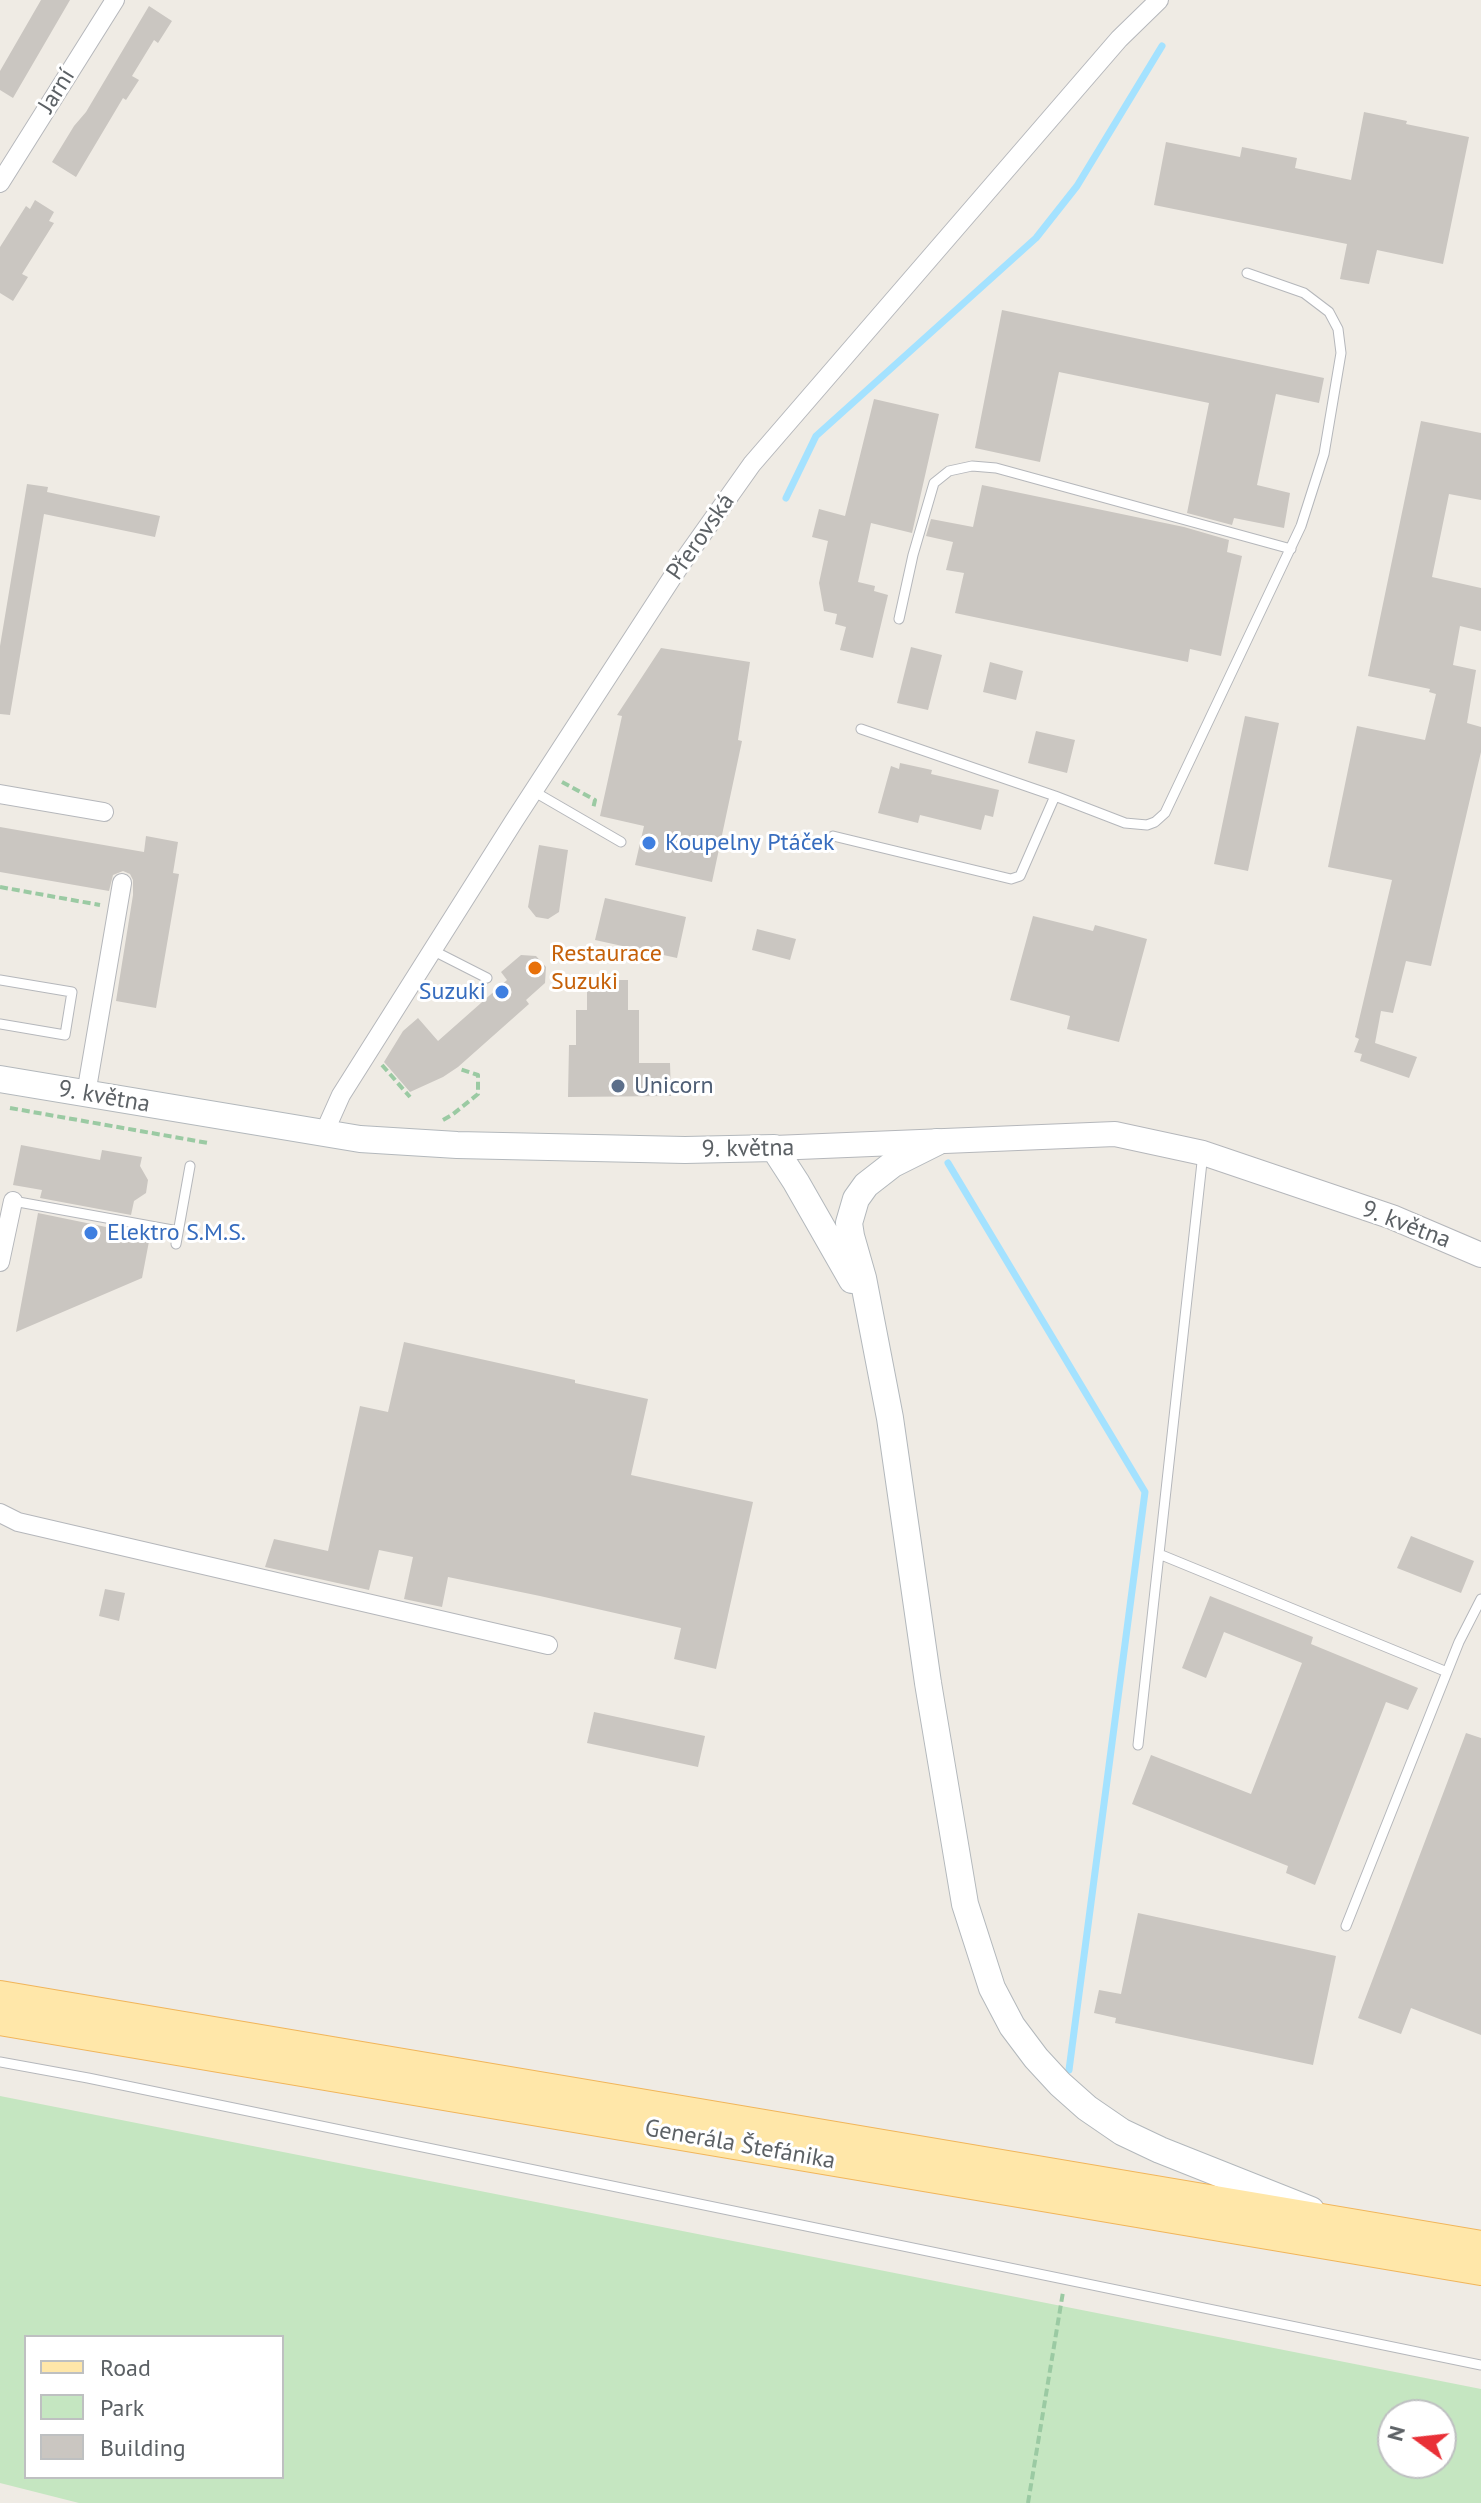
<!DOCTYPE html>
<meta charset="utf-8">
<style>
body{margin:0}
#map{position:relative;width:1481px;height:2503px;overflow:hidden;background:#efebe4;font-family:"PT Sans",sans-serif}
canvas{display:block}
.legend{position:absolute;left:24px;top:2335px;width:260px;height:144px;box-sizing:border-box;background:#fff;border:2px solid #bec0c1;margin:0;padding:10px 14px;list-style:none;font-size:24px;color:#5c6165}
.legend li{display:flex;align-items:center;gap:16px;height:40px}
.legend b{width:40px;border:2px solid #bec0c1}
.north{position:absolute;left:1377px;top:2399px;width:80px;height:80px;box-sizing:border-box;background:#fff;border:2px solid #bec0c1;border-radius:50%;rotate:285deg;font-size:22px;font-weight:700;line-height:32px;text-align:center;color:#5c6165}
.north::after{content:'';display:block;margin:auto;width:28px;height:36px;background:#e93037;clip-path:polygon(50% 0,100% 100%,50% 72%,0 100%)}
</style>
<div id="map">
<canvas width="1481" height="2503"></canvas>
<ul class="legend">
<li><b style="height:10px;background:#ffe7a9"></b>Road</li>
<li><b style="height:22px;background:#c5e6c1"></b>Park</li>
<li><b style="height:22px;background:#cac6c1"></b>Building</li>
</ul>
<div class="north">N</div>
</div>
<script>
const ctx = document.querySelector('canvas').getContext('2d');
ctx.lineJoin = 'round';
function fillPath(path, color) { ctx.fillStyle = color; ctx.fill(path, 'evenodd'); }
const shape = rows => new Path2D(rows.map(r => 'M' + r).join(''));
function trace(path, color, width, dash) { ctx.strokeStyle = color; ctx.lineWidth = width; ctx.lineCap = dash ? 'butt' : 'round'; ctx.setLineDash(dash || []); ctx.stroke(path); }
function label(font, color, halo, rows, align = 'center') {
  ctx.font = font + ' "PT Sans",sans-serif'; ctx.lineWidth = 6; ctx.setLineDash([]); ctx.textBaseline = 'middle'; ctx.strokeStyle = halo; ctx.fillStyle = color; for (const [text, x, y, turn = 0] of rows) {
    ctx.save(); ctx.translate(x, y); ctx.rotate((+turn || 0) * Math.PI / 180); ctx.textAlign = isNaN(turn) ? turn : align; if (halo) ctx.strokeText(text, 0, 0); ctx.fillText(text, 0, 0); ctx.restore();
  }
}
fillPath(shape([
 [0,2096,1481,2389,1481,2503,79,2503,0,2483],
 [26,2337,282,2337,282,2477,26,2477],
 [1393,2415,1441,2415,1441,2463,1393,2463]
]), '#c5e6c1');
trace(shape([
 [786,498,816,436,1036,238,1077,186,1162,46],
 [948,1163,1145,1492,1069,2070]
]), '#a4e2ff', 7);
fillPath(shape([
 [41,0,70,0,13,98,0,90,0,71],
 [149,6,172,21,158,43,154,40,132,76,139,80,126,100,123,98,76,177,52,162,74,126,86,112],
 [1364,112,1407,121,1406,124,1469,137,1443,264,1377,250,1369,284,1340,279,1347,244,1154,205,1166,142,1240,157,1242,147,1297,158,1295,168,1351,180],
 [35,200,54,212,49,221,54,223,22,274,28,277,13,301,0,293,0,247,26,206,30,209],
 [1002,310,1324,378,1319,403,1276,394,1257,485,1290,493,1284,528,1234,518,1232,525,1187,513,1209,403,1059,372,1040,462,975,448],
 [874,399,939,414,912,533,871,523,858,582,875,586,874,591,888,595,873,658,840,650,846,627,835,624,837,614,824,611,819,583,828,541,812,537,819,509,845,516],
 [1421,421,1481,433,1481,500,1449,494,1432,577,1481,588,1481,631,1460,626,1453,665,1476,670,1467,723,1481,727,1481,752,1431,966,1406,961,1393,1013,1381,1011,1375,1043,1417,1057,1409,1078,1360,1061,1362,1054,1354,1052,1359,1039,1355,1037,1392,880,1328,867,1357,726,1425,740,1436,694,1429,692,1430,689,1368,676],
 [27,484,48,487,47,492,160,516,155,537,44,514,10,715,0,714,0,646],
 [982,485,1184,527,1229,540,1227,552,1242,556,1221,656,1190,649,1188,662,955,613,964,573,946,570,953,542,926,536,931,519,973,527],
 [911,647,942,655,928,710,897,703],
 [661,648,750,662,738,740,742,741,712,882,635,865,644,826,600,816,622,716,617,715],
 [990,662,1023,671,1016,700,983,692],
 [1245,716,1279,723,1248,871,1214,864],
 [1036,731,1075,740,1067,773,1028,763],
 [900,763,932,770,931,774,999,790,993,817,985,815,981,830,920,815,918,823,878,813,891,766,899,769],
 [0,827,144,852,146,836,178,842,173,873,179,874,156,1008,116,1001,133,895,133,880,130,874,123,871,113,875,109,891,0,872],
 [539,845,568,850,559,912,548,919,536,917,528,907],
 [605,898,686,917,677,958,595,940],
 [1033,916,1093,931,1095,925,1147,939,1119,1042,1067,1029,1070,1016,1010,1000],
 [757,929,796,939,790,960,752,950],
 [521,955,536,956,546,967,545,983,526,1000,529,1004,458,1067,443,1077,410,1092,384,1062,403,1031,418,1018,438,1041,507,980,501,972],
 [587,980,628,980,628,1010,639,1010,639,1063,670,1063,671,1096,568,1097,569,1045,576,1045,576,1010,587,1010],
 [21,1145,100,1160,102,1150,142,1157,140,1166,148,1180,146,1193,134,1201,131,1215,40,1198,42,1190,13,1185],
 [38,1213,150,1236,142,1278,16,1332],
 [404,1342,575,1380,575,1383,648,1399,631,1475,753,1502,716,1669,674,1659,681,1628,540,1596,448,1577,442,1607,404,1599,413,1557,379,1550,369,1590,265,1567,274,1539,328,1551,360,1406,388,1412],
 [1411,1536,1474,1561,1461,1593,1397,1568],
 [105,1589,125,1593,119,1621,99,1616],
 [1210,1596,1313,1637,1311,1644,1418,1688,1408,1710,1386,1702,1315,1885,1286,1873,1288,1866,1132,1804,1151,1755,1251,1794,1302,1663,1224,1632,1206,1678,1182,1668],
 [594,1712,705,1736,698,1767,587,1743],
 [1466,1733,1481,1738,1481,2035,1411,2008,1401,2034,1358,2018],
 [1138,1913,1336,1956,1313,2065,1115,2023,1116,2018,1094,2013,1099,1990,1121,1994]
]), '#cac6c1');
const service = shape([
 [899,619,913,555,934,483,949,471,972,466,996,468,1291,549],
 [861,729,1055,796,1125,823,1147,825,1155,822,1165,813,1301,526,1324,454,1341,353,1338,329,1329,312,1304,293,1247,273],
 [533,791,621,842],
 [833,836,1011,879,1020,876,1055,796],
 [432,950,487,978],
 [0,980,72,992,65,1035,0,1024],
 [13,1201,178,1231],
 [176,1244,190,1166],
 [1159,1554,1447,1672],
 [1138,1745,1203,1153],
 [1346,1926,1459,1642,1481,1599],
 [0,2062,88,2078,1481,2365]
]);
const minor = shape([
 [0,183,115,0],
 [0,794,104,812],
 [86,1094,122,883],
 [324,1133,341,1095,514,821,679,567,752,464,1119,39,1159,0],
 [0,1262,13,1201],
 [0,1513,18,1522,548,1645]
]);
const tertiary = shape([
 [774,1148,1115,1134,1203,1153,1392,1217,1481,1255]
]);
const secondary = shape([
 [0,1079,360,1139,457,1145,685,1150,774,1148,796,1182,852,1280],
 [937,1142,893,1164,866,1185,856,1199,849,1223,851,1236,863,1278,890,1418,928,1683,965,1904,992,1988,1012,2026,1036,2058,1060,2084,1087,2108,1122,2132,1160,2150,1311,2210]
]);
const primary = shape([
 [0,1996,1481,2246],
 [0,2020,1481,2270]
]);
trace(service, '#b5b7bb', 11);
trace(minor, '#b5b7bb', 20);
trace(tertiary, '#b5b7bb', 26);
trace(secondary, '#b3b8bc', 28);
trace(primary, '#f1b55a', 32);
trace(shape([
 [562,782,595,800,593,809],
 [0,887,100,905],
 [382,1065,410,1097],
 [10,1108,208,1143],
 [443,1120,452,1115,478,1094,478,1075,460,1069],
 [1028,2503,1063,2292]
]), '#9bcaa3', 4, [8, 4]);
trace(service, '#fff', 9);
trace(minor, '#fff', 18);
trace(tertiary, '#fff', 24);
trace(secondary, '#fff', 26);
trace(primary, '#ffe7a9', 30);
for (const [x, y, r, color] of [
 [649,843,8,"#3f7fe0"],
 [535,968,8,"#e8710a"],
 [502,992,8,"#3f7fe0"],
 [618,1086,8,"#5c6f8a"],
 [91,1233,8,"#3f7fe0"]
]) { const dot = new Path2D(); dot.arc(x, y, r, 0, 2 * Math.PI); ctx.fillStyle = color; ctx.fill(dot); trace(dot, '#fff', 3); }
label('24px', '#5c6165', '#fff', [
 ["Jarní",57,91,-58],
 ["Přerovská",701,537,-55],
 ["9. května",104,1097,10],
 ["9. května",748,1149,-1],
 ["9. května",1406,1225,21],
 ["Generála Štefánika",740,2145,10]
]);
label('24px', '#366cbe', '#fff', [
 ["Koupelny Ptáček",665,843],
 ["Suzuki",486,992,"right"],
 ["Elektro S.M.S.",107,1233]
], 'left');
label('24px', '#c56008', '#fff', [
 ["Restaurace",551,954],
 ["Suzuki",551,982]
], 'left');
label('24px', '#4e5e75', '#fff', [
 ["Unicorn",634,1086]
], 'left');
</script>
